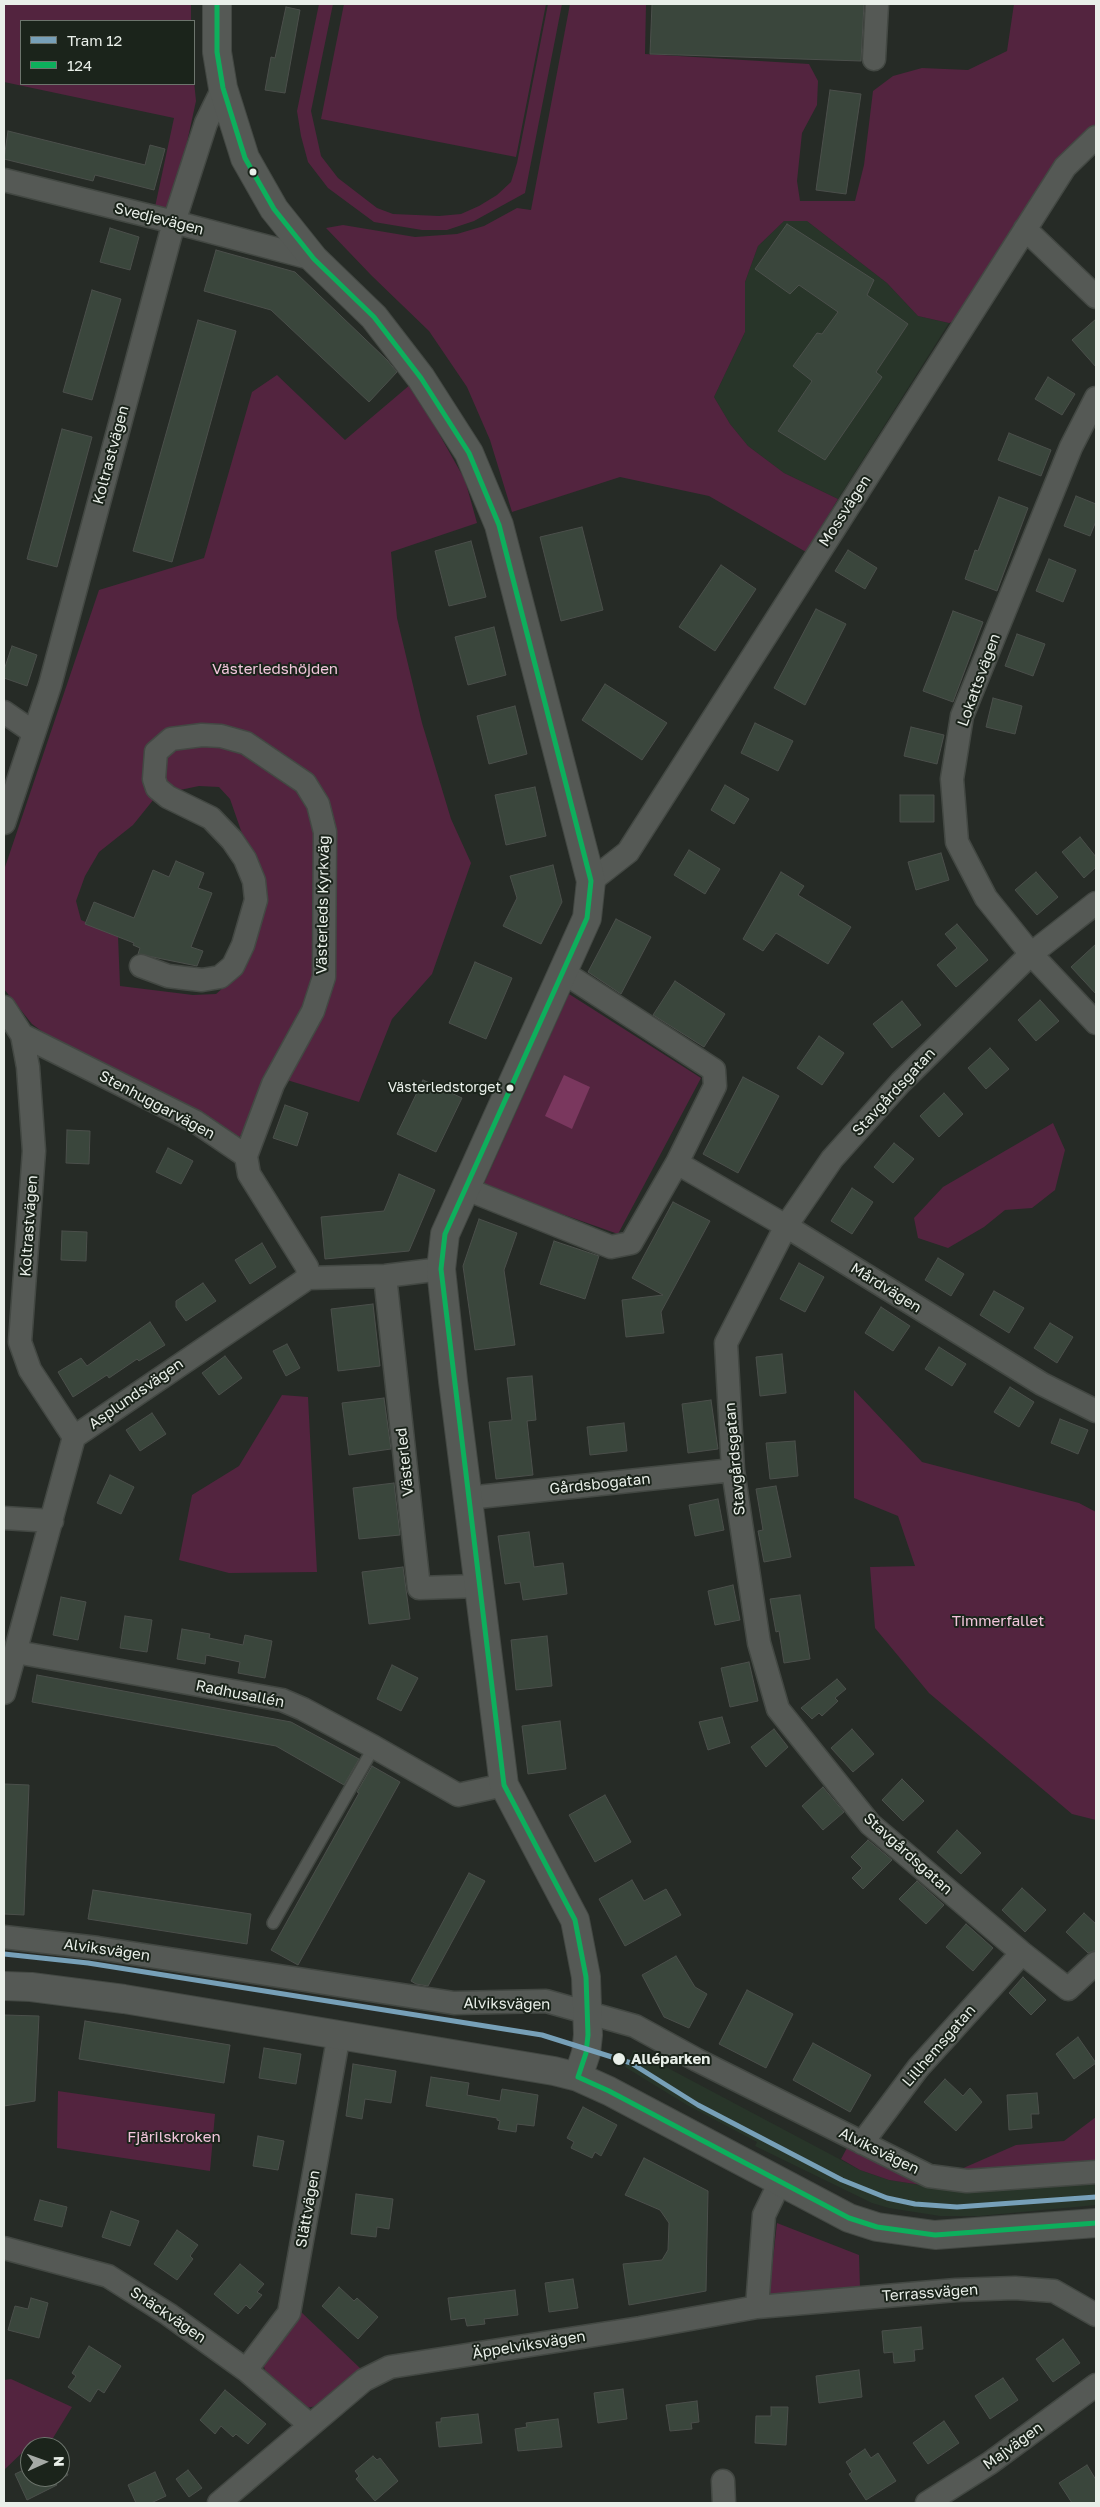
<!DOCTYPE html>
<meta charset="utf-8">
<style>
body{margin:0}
#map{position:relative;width:1100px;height:2507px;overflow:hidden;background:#262b26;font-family:"Golos Text",sans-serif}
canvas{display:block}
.frame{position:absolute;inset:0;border:5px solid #e9efe9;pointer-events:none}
.legend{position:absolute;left:20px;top:20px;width:175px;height:65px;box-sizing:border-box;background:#1b241b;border:1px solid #6d756d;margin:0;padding:6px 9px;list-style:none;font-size:15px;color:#e9efe9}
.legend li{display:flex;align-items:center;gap:10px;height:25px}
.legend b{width:25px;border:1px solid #6d756d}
.north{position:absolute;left:20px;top:2437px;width:50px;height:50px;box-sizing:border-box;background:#1b241b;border:1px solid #6d756d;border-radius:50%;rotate:88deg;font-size:14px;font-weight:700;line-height:20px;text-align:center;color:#e9efe9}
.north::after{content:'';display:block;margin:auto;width:18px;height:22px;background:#a5aaa5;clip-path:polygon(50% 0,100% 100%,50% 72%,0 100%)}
</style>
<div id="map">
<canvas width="1100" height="2507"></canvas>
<div class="frame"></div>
<ul class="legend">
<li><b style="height:6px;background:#77a0b8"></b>Tram 12</li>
<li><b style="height:6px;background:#0daf5c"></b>124</li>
</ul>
<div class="north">N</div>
</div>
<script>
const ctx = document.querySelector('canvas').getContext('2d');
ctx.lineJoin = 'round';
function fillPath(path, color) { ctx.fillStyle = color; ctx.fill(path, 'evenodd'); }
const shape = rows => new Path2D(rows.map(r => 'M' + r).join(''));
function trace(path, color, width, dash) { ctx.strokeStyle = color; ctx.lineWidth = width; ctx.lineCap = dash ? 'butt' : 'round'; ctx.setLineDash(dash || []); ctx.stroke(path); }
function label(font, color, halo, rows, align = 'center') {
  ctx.font = font + ' "Golos Text",sans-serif'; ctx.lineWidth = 4; ctx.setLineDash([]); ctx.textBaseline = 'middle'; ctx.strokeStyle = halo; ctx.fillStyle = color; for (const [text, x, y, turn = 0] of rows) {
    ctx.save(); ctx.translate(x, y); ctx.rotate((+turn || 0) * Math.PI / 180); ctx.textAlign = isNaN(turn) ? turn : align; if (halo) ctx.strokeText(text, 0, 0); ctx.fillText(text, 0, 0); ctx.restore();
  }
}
fillPath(shape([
 [784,221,807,221,887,283,918,316,949,323,838,499,784,473,748,446,730,424,714,397,745,332,745,282,758,246],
 [634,2050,860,2170,889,2180,947,2189,1096,2180,1096,2205,979,2216,940,2216,889,2208,872,2203,755,2146,757,2142,687,2105,625,2067]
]), '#283529');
fillPath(shape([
 [4,4,191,4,191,21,21,21,21,84,194,84,194,81,196,101,172,211,155,207,174,118,4,82],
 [319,4,333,4,311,111,321,156,338,178,377,208,393,214,439,216,461,214,479,206,497,195,511,182,517,163,548,4,562,4,525,193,474,221,447,230,422,230,374,222,328,188,308,162,301,136,297,111],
 [344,4,546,4,516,157,321,119],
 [570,4,646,4,645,54,809,64,818,81,817,105,802,133,797,181,800,201,855,201,864,165,873,91,893,76,922,68,968,70,1007,51,1014,4,1096,4,1096,124,1068,154,956,321,949,323,918,316,887,283,807,221,784,221,758,246,745,282,745,332,714,397,730,424,748,446,784,473,838,499,806,552,709,496,620,477,512,512,490,440,467,387,429,331,372,276,326,228,343,225,415,237,457,234,484,226,517,208,531,210],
 [277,375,345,440,411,384,465,480,477,523,391,552,397,618,422,723,451,819,471,863,432,974,392,1019,359,1102,287,1080,251,1120,237,1140,70,1052,32,1024,4,989,4,870,99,590,204,558,252,392],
 [199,786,219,787,230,799,245,842,252,933,231,981,216,994,193,995,120,986,118,936,81,920,76,901,85,876,99,852,133,825,162,789,175,791],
 [569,994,701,1078,618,1234,483,1186],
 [1053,1123,1065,1150,1055,1190,1032,1208,1005,1210,984,1227,948,1248,918,1238,914,1218,943,1187],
 [854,1390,922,1462,1079,1503,1096,1512,1096,1820,1072,1814,929,1693,875,1628,870,1567,915,1566,898,1516,854,1498],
 [282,1395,308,1397,317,1572,229,1573,179,1560,192,1495,239,1466],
 [58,2091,215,2114,210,2171,57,2148],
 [1096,2117,1096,2162,952,2173,1016,2145,1064,2141],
 [847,2148,893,2169,947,2189,889,2180,860,2170,841,2159],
 [777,2223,859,2255,860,2289,769,2295],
 [300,2311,361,2369,321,2405,302,2409,268,2378,263,2364],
 [11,2379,72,2407,53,2438,26,2449,4,2470,4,2380]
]), '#53243f');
fillPath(shape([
 [564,1075,590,1087,572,1129,545,1116]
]), '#7a375e');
const building = shape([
 [652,4,864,4,861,61,650,54,652,4],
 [286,7,300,10,285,93,265,90,271,57,275,58,286,7],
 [830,90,861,94,846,194,816,190,830,90],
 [8,131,145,165,150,145,165,149,154,190,95,175,93,181,4,159,8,131],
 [787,224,874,280,867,295,908,324,876,372,882,377,825,460,778,431,812,381,793,366,817,333,822,334,838,312,799,285,790,294,755,269,787,224],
 [110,228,139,237,130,270,100,262,110,228],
 [216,250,295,272,387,360,397,372,369,402,271,310,204,291,216,250],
 [92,290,121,299,92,400,63,392,92,290],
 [1096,319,1096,367,1072,340,1096,319],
 [198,320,236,331,172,562,133,551,198,320],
 [1048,377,1075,394,1062,415,1035,399,1048,377],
 [62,429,92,437,57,567,27,559,62,429],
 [1009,433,1051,450,1041,476,998,460,1009,433],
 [1076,496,1096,504,1096,521,1090,536,1064,526,1076,496],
 [999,497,1028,508,997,591,965,579,975,550,978,551,999,497],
 [582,527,603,610,561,621,540,537,582,527],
 [471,541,486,597,449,606,435,551,471,541],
 [848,550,877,568,865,589,835,571,848,550],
 [1049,559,1076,570,1063,602,1036,591,1049,559],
 [721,565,756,589,715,651,679,627,721,565],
 [816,609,846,624,805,705,774,688,816,609],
 [953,611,983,622,953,702,923,691,953,611],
 [494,627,506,675,468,685,455,637,494,627],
 [1017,634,1045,644,1033,676,1005,666,1017,634],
 [12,646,37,655,27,686,4,678,4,670,12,646],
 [605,684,667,723,642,760,582,720,605,684],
 [993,698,1022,706,1015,734,986,727,993,698],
 [515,706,527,754,489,764,477,716,515,706],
 [755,723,793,741,778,771,741,753,755,723],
 [911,727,944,735,937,764,904,756,911,727],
 [725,785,749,799,734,824,711,810,725,785],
 [535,787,546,836,506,845,495,795,535,787],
 [900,795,934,795,934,822,900,822,900,795],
 [1080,837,1096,857,1096,867,1084,878,1062,852,1080,837],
 [689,850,720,869,705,894,674,875,689,850],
 [941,853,949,880,916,890,908,862,941,853],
 [176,861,204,873,198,888,212,893,191,947,203,951,197,966,138,954,140,948,133,945,134,943,85,924,94,902,134,918,153,870,169,877,176,861],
 [553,865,562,902,541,944,503,926,517,898,510,876,553,865],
 [781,872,804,886,798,895,851,927,828,964,776,933,763,951,743,939,781,872],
 [1036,872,1058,897,1037,915,1015,890,1036,872],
 [616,919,651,937,621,994,588,972,616,919],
 [957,924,988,960,956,987,937,965,957,948,945,934,957,924],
 [1096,944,1096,994,1071,967,1096,944],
 [475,962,512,978,486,1039,449,1023,475,962],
 [675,981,725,1014,704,1047,653,1015,675,981],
 [1040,1000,1059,1021,1036,1041,1018,1020,1040,1000],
 [902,1001,921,1025,892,1048,873,1024,902,1001],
 [819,1036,844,1053,822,1085,797,1068,819,1036],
 [990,1048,1009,1069,986,1089,968,1068,990,1048],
 [743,1077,779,1096,738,1173,703,1154,743,1077],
 [423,1080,462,1098,436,1152,397,1134,423,1080],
 [944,1093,963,1114,939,1137,920,1116,944,1093],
 [285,1105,308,1113,297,1146,273,1138,285,1105],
 [67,1130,90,1131,89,1164,66,1163,67,1130],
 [894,1143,914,1159,893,1183,874,1167,894,1143],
 [168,1148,193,1161,181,1184,156,1172,168,1148],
 [399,1174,435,1190,409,1251,325,1259,321,1217,384,1211,399,1174],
 [852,1188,873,1202,852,1234,831,1221,852,1188],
 [673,1202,710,1221,661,1312,664,1333,626,1337,622,1300,663,1295,632,1278,673,1202],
 [479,1219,517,1233,504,1270,515,1345,475,1350,463,1266,479,1219],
 [62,1231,87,1232,86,1261,61,1260,62,1231],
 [554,1241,599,1256,585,1299,540,1284,554,1241],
 [262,1243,276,1267,250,1284,235,1260,262,1243],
 [938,1258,964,1274,951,1296,925,1280,938,1258],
 [799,1263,824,1277,805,1312,780,1299,799,1263],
 [203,1283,216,1301,186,1321,176,1307,176,1301,203,1283],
 [994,1291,1024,1308,1009,1333,980,1315,994,1291],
 [373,1304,380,1366,338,1371,331,1309,373,1304],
 [881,1307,910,1326,893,1351,865,1333,881,1307],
 [150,1322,165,1345,139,1361,137,1359,109,1378,107,1375,73,1397,58,1372,81,1358,87,1366,150,1322],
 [1050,1323,1073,1337,1057,1363,1034,1348,1050,1323],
 [287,1344,300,1368,286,1376,273,1351,287,1344],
 [939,1347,966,1364,952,1386,925,1369,939,1347],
 [782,1354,786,1393,760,1396,756,1357,782,1354],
 [225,1356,242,1378,219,1395,202,1373,225,1356],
 [532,1376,536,1420,527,1421,533,1475,496,1479,489,1422,512,1420,507,1378,532,1376],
 [1010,1387,1034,1402,1019,1427,994,1412,1010,1387],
 [384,1398,391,1449,349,1455,342,1403,384,1398],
 [711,1400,718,1449,688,1453,682,1404,711,1400],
 [152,1413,166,1434,140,1451,126,1430,152,1413],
 [1060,1419,1088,1430,1078,1454,1051,1443,1060,1419],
 [624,1423,627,1451,590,1455,587,1427,624,1423],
 [795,1441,798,1476,770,1479,766,1443,795,1441],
 [110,1475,134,1487,121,1514,97,1503,110,1475],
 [394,1483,400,1535,359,1539,353,1488,394,1483],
 [776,1486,791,1557,764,1562,758,1531,763,1530,756,1489,776,1486],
 [718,1499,724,1530,695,1536,689,1505,718,1499],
 [529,1532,534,1567,563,1563,567,1594,523,1600,520,1582,505,1584,498,1536,529,1532],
 [403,1567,410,1619,369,1624,362,1572,403,1567],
 [733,1585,740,1620,715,1625,708,1591,733,1585],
 [800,1595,810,1659,784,1663,779,1631,776,1632,770,1599,800,1595],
 [61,1597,86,1602,78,1640,53,1635,61,1597],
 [125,1616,152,1620,147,1652,120,1648,125,1616],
 [182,1629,210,1634,209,1638,243,1645,245,1635,272,1641,265,1678,238,1673,240,1662,206,1655,205,1664,177,1659,182,1629],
 [547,1636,552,1686,516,1690,511,1640,547,1636],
 [749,1662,758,1701,730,1707,721,1668,749,1662],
 [392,1665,418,1678,401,1711,377,1699,392,1665],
 [37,1675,291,1722,359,1759,344,1785,276,1746,32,1702,37,1675],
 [837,1679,846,1689,835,1698,838,1701,822,1716,819,1713,812,1719,801,1708,837,1679],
 [722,1717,730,1743,708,1750,699,1722,722,1717],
 [560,1721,566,1769,528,1774,522,1726,560,1721],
 [774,1729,788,1747,766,1767,751,1747,774,1729],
 [852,1729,874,1754,853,1772,831,1748,852,1729],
 [372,1766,400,1782,298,1965,271,1950,359,1793,357,1792,372,1766],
 [902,1779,924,1801,903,1821,882,1800,902,1779],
 [4,1784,29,1785,24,1915,4,1914,4,1784],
 [823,1787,844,1812,823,1830,802,1806,823,1787],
 [605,1795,631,1842,595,1862,569,1815,605,1795],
 [957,1830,981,1853,961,1874,937,1852,957,1830],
 [868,1840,892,1860,863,1889,852,1878,862,1868,851,1857,868,1840],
 [469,1873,485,1881,428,1986,416,1984,411,1981,469,1873],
 [632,1880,644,1901,666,1889,681,1915,625,1946,599,1899,632,1880],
 [917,1881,944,1905,926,1924,899,1899,917,1881],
 [1022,1888,1046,1910,1025,1932,1002,1910,1022,1888],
 [93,1890,251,1914,247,1944,88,1919,93,1890],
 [1084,1913,1096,1924,1096,1950,1088,1953,1066,1932,1084,1913],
 [966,1924,993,1948,973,1971,946,1947,966,1924],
 [676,1956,695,1987,707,1994,689,2028,664,2017,642,1975,676,1956],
 [1023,1977,1046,2000,1031,2015,1009,1993,1023,1977],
 [747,1990,793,2014,766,2068,719,2044,747,1990],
 [4,2015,39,2016,35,2101,4,2106,4,2015],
 [85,2021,230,2045,224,2083,79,2059,85,2021],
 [1078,2037,1096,2063,1074,2079,1056,2054,1078,2037],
 [813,2043,871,2075,850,2112,793,2080,813,2043],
 [264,2048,301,2054,296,2084,259,2078,264,2048],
 [353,2064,396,2071,391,2103,365,2099,362,2119,346,2116,353,2064],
 [431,2077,469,2083,467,2095,500,2101,502,2089,538,2095,534,2126,517,2124,516,2132,498,2129,500,2121,497,2120,497,2118,426,2106,431,2077],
 [945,2079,963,2096,970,2088,982,2102,956,2131,924,2102,945,2079],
 [1037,2093,1039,2114,1031,2114,1032,2128,1009,2130,1007,2095,1037,2093],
 [583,2107,617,2125,601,2156,595,2152,592,2158,571,2148,574,2142,567,2138,583,2107],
 [258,2136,284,2141,278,2170,253,2166,258,2136],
 [644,2158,708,2191,706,2291,629,2305,623,2264,662,2260,668,2250,669,2223,660,2210,625,2195,644,2158],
 [356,2194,393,2199,389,2229,377,2227,376,2237,351,2234,356,2194],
 [40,2200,67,2207,62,2227,34,2220,40,2200],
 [111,2211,139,2221,130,2246,102,2237,111,2211],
 [177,2230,198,2245,190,2256,193,2259,177,2280,154,2264,177,2230],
 [240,2264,264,2284,257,2292,262,2295,250,2309,246,2305,238,2314,214,2294,240,2264],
 [573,2279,578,2308,549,2312,545,2283,573,2279],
 [339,2287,354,2301,357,2298,378,2317,358,2339,322,2306,339,2287],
 [515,2290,518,2315,484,2319,485,2324,467,2326,465,2318,451,2320,448,2298,515,2290],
 [31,2298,48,2303,39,2338,8,2330,15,2306,28,2309,31,2298],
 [921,2327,923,2349,914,2350,915,2361,894,2363,893,2352,884,2353,882,2331,921,2327],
 [1063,2339,1080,2363,1053,2382,1036,2359,1063,2339],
 [89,2346,121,2366,104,2393,98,2389,90,2402,68,2387,76,2376,72,2373,89,2346],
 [859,2370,862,2397,819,2403,816,2376,859,2370],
 [1003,2378,1018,2400,990,2419,975,2396,1003,2378],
 [623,2389,627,2419,598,2423,594,2393,623,2389],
 [225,2390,266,2424,248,2444,236,2434,233,2437,221,2426,215,2434,200,2420,225,2390],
 [697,2401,699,2422,691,2423,692,2429,670,2431,666,2405,697,2401],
 [771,2407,788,2407,786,2445,755,2443,756,2416,771,2416,771,2407],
 [478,2414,482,2443,439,2447,436,2422,441,2422,441,2418,478,2414],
 [558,2419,562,2447,518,2451,515,2429,527,2427,526,2423,558,2419],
 [944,2421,959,2443,928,2464,913,2443,944,2421],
 [865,2449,871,2458,878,2453,896,2481,866,2500,849,2474,852,2472,846,2462,865,2449],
 [373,2456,377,2460,380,2458,398,2481,375,2501,356,2479,359,2476,355,2471,373,2456],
 [60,2459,68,2475,55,2482,57,2485,27,2500,15,2474,30,2467,30,2477,60,2477,60,2459],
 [1087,2465,1096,2480,1096,2503,1072,2503,1059,2483,1087,2465],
 [188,2470,202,2488,189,2497,176,2479,188,2470],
 [155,2472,166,2496,151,2503,136,2503,128,2485,155,2472]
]);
fillPath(building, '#3a463c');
trace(building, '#4b4f4b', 1);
const service = shape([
 [273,1923,374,1747]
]);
const minor = shape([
 [874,59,877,4],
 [4,180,174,222,314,259],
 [1025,229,1096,297],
 [1096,398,1071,447,962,716,952,779,957,842,986,898,1031,954,1096,1023],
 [4,712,33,732],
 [4,823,50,685,174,222,206,123,223,88],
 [591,881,628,852,1065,167,1096,137],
 [1096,903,1031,954,901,1082,832,1159,786,1226,726,1343,733,1470,759,1643,778,1709,870,1824,1022,1953,1068,1989,1096,1963],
 [141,966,168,976,184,978,202,980,220,977,233,966,243,945,256,900,254,881,245,859,232,840,211,818,168,797,157,788,154,779,156,752,171,739,202,735,221,736,246,743,305,783,318,804,325,832,324,977,313,1011,273,1084,246,1156],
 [4,1007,22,1035,28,1067,34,1151,20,1342,30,1370,74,1437],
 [22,1035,196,1122,246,1156,249,1174,307,1267,308,1278],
 [677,1163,786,1226,1042,1384,1096,1411],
 [464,1188,611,1247,631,1243,677,1163,715,1086,714,1070,563,972],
 [385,1276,419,1588,479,1586],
 [468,1498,733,1470],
 [4,1518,52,1521],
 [16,1652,282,1700,303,1709,374,1747,458,1795,504,1785],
 [4,1693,74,1437,308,1278,385,1276,441,1269],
 [4,1937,98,1948,454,2003,546,2001,635,2026,697,2060,929,2176,967,2181,1096,2172],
 [862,2143,918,2068,1022,1953],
 [4,2248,108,2276,168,2314,246,2370,310,2425],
 [757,2307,956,2290,1015,2288,1054,2291,1096,2315],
 [246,2370,289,2313,339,2034],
 [723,2481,724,2503],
 [219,2503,364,2380,390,2367,640,2328,757,2307,764,2215,780,2182],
 [927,2503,990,2463,1096,2385]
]);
const tertiary = shape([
 [217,4,217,52,223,88,245,158,274,209,314,259,374,317,421,378,469,453,499,525,591,881,587,918,445,1234,441,1269,453,1381,504,1785,575,1920,586,1977,588,2035,586,2053,578,2077],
 [4,1986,31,1987,124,1999,554,2071,578,2077,609,2091,849,2218,877,2227,935,2235,1096,2223]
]);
trace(service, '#434843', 14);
trace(minor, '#434843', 25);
trace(tertiary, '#434843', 30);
trace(service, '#555955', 11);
trace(minor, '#555955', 22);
trace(tertiary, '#555955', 28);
trace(shape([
 [217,4,217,52,223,88,245,158,274,209,314,259,374,317,421,378,469,453,499,525,591,881,587,918,445,1234,441,1269,504,1785,575,1920,586,1977,588,2035,586,2053,578,2077],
 [578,2077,609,2091,849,2218,877,2227,935,2235,1096,2223]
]), '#0daf5c', 5);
trace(shape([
 [4,1954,88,1963,542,2035,631,2063,698,2105,842,2180,887,2198,915,2204,957,2207,1096,2197]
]), '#77a0b8', 5);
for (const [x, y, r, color] of [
 [253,172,4.5,"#e9efe9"],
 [510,1088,4.5,"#e9efe9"],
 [619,2059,7,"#e9efe9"]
]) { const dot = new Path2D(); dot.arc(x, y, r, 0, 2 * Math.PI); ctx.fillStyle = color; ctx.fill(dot); trace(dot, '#1b241b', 2); }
label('14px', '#e9efe9', '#1b241b', [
 ["Västerledstorget",501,1088]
], 'right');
label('15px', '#e9efe9', '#1b241b', [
 ["Svedjevägen",159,219,14],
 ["Koltrastvägen",111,455,-75],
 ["Mossvägen",845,511,-57],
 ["Lokattsvägen",979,680,-70],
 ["Västerleds Kyrkväg",323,905,-89],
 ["Stavgårdsgatan",894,1092,-47],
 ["Stenhuggarvägen",157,1105,28],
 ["Koltrastvägen",29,1226,-86],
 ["Mårdvägen",886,1288,32],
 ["Asplundsvägen",136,1394,-35],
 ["Stavgårdsgatan",735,1459,-95],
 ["Västerled",405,1462,-96],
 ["Gårdsbogatan",600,1484,-6],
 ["Radhusallén",240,1694,11],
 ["Stavgårdsgatan",908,1854,42],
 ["Alviksvägen",107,1950,8],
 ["Alviksvägen",507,2004,1],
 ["Lillhemsgatan",939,2046,-49],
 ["Alviksvägen",879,2151,26],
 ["Slättvägen",308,2209,-80],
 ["Terrassvägen",930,2293,-4],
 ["Snäckvägen",168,2315,34],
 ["Äppelviksvägen",529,2345,-9],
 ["Majvägen",1013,2446,-36]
]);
label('15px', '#f2c6dc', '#1b241b', [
 ["Västerledshöjden",275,669],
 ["Timmerfallet",998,1621],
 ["Fjärilskroken",174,2137]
]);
label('bold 15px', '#e9efe9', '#1b241b', [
 ["Alléparken",631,2059]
], 'left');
</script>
